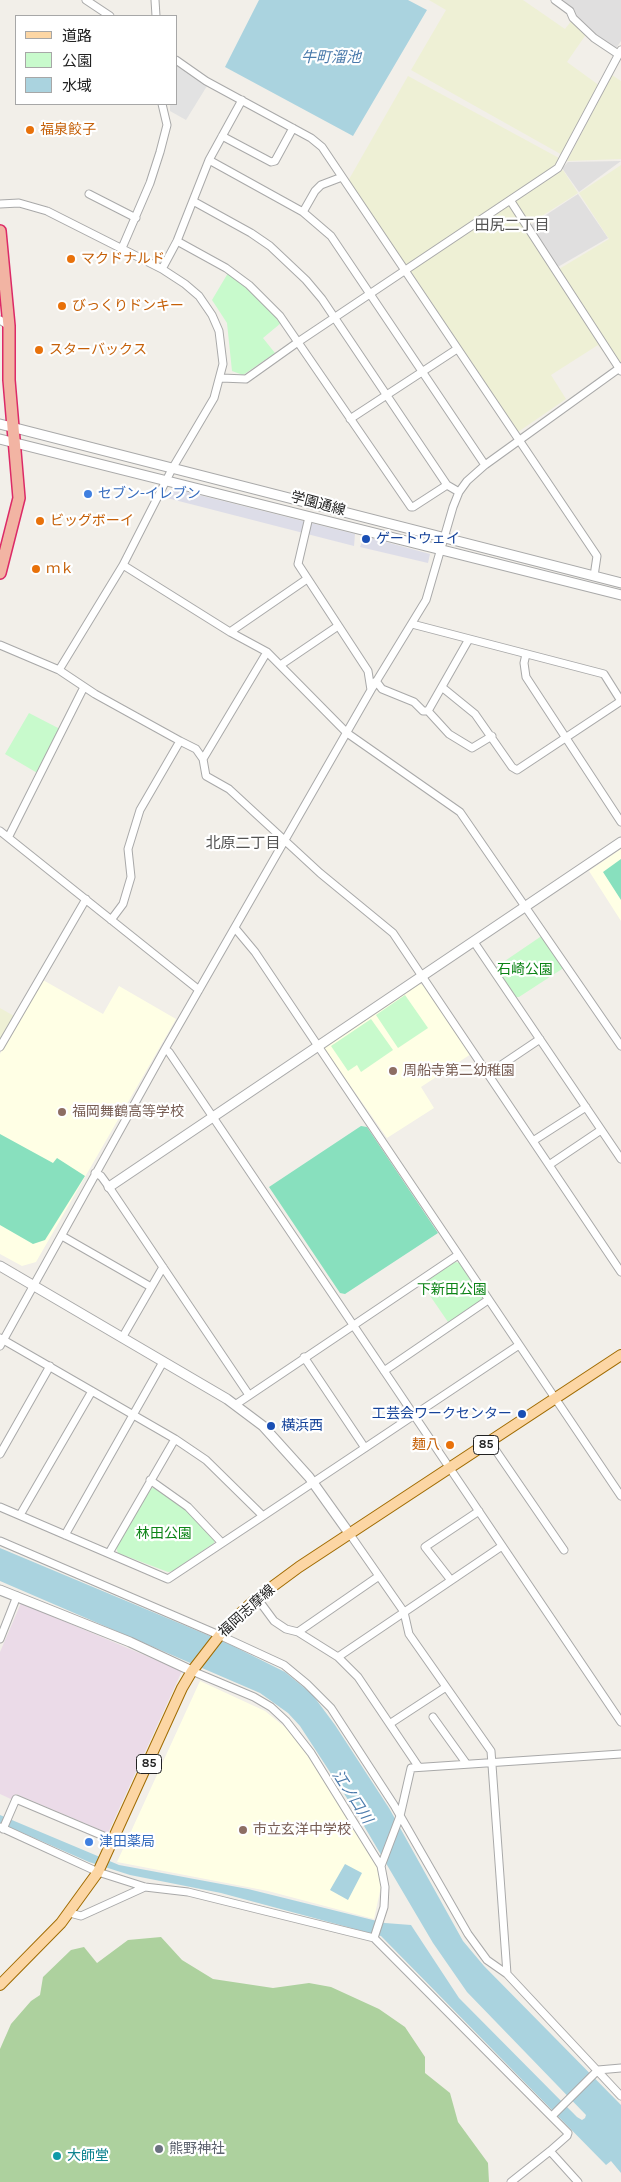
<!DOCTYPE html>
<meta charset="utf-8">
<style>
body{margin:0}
#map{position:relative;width:621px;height:2182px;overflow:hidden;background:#f2efe9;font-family:Karla,"Noto Sans JP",sans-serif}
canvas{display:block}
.legend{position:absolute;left:15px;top:15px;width:162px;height:90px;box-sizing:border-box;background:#fff;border:1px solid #a7a7a7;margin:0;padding:6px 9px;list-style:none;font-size:15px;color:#222}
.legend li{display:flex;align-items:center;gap:10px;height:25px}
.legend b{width:25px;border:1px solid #a7a7a7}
</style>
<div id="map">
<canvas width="621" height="2182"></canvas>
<ul class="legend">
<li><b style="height:6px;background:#fcd6a4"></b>道路</li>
<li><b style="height:14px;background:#c8facc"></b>公園</li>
<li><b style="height:14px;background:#aad3df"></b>水域</li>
</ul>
</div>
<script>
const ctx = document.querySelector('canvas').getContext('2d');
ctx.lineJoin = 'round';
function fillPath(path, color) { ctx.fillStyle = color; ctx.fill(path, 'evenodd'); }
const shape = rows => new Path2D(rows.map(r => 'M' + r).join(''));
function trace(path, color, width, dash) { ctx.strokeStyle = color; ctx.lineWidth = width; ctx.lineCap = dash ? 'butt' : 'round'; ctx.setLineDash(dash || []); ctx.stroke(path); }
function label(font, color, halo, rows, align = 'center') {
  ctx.font = font + ' Karla,"Noto Sans JP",sans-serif'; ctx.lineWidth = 4.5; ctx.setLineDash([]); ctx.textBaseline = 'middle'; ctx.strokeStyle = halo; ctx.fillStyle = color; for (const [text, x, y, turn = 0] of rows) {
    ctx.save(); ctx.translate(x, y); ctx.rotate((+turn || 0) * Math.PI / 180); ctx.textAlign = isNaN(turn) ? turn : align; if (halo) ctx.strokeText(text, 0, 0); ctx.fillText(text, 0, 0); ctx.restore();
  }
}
fillPath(shape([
 [559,0,621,0,621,41,615,50,595,36],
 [621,161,579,192,562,168,568,162],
 [578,194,608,238,556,268,529,226]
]), '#e0dfdf');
fillPath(shape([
 [21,1603,182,1671,108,1833,16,1794,13,1800,0,1794,0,1652]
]), '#ebdbe8');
fillPath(shape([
 [621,849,621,921,589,871],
 [43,980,103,1014,119,986,176,1019,36,1262,22,1266,0,1254,0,1054],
 [419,984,424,985,471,1054,421,1087,434,1108,387,1138,324,1048],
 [200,1681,265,1711,291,1732,336,1798,377,1865,382,1882,374,1919,268,1891,117,1862]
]), '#ffffe5');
fillPath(shape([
 [429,0,523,0,565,29,572,20,587,33,567,62,600,86,564,156,411,70,446,10],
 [612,75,621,81,621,159,567,161],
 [408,76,559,158,557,164,406,265,348,181],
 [621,165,621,363,615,367,598,345,551,375,566,399,518,432,410,270,563,170,578,193,523,228,554,272,609,239,579,193],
 [0,1008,14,1016,0,1040]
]), '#eef0d5');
fillPath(shape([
 [161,1937,182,1960,213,1979,273,1988,309,1983,331,1987,379,2009,405,2027,425,2057,425,2073,450,2093,458,2122,488,2163,489,2182,0,2182,0,2049,11,2024,31,2001,40,1995,43,1977,71,1950,84,1947,97,1963,128,1940]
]), '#add19e');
fillPath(shape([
 [228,273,259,298,281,323,263,338,275,353,243,375,232,371,227,323,212,300],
 [29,713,60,729,39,774,5,754],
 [543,935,563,966,562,969,519,997,516,997,496,967],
 [405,995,428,1028,398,1048,376,1015],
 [371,1019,393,1050,361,1072,357,1065,348,1071,331,1046],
 [455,1262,460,1263,482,1296,482,1301,448,1322,422,1284],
 [150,1488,154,1488,185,1508,215,1539,214,1543,173,1571,168,1572,118,1553,116,1547]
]), '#c8facc');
fillPath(shape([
 [621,859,621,900,603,872],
 [361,1126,367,1127,438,1233,345,1294,340,1293,269,1187],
 [0,1134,53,1163,57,1158,85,1176,45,1240,33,1244,0,1225]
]), '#88e0be');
fillPath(shape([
 [176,65,207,86,186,120,170,111,170,104,176,104]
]), '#e2e2e2');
fillPath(shape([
 [175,489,355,534,354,546,163,497,168,491],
 [364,536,430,554,428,563,360,547]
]), '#dddde8');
fillPath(shape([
 [259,0,408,0,427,10,353,136,225,67],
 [0,1548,229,1644,285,1672,312,1694,335,1725,389,1808,463,1941,484,1966,621,2105,621,2173,611,2161,606,2165,381,1936,221,1893,130,1875,89,1862,0,1823,0,1815,119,1865,248,1889,385,1923,411,1925,459,1998,577,2117,582,2120,585,2118,586,2115,467,1992,433,1943,354,1809,300,1726,288,1713,260,1693,0,1581],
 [345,1864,362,1873,348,1900,330,1890]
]), '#aad3df');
const minor = shape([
 [86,0,110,16],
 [155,0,156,16],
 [555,0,570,11,573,18,594,38,618,54],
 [176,60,206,81,311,138,322,147,597,556,594,576],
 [222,136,271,162,275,161,293,128],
 [209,160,303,212,331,236,485,465],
 [89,194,136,218],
 [510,200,621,371],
 [193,201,251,233,270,246,306,280,322,299,447,485],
 [0,204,19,203,47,211,162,269,185,284,199,296,212,315,219,331,223,364,214,398,172,469,123,565,59,670,0,645],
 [303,212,315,191,321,185,342,177],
 [177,241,226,268,249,285,280,316,411,507,413,507,447,485,459,492],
 [122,248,150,183,160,152,167,125,162,104],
 [162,269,177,241,209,160,242,100],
 [0,320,9,326],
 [221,378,246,379,298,342,558,168,621,50],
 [350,419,457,349],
 [123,565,230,632,267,652,347,733,460,812,621,1046],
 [412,624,604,674,621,701],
 [230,632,307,579],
 [526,654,524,663,526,677,621,822],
 [282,664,338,626],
 [59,670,95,694,180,741,140,810,128,849,131,877,123,904,111,920],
 [376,681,382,689,414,702,423,711,428,711,469,639],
 [443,688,475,714,512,767,517,770,621,701],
 [371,690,426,600,453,507,459,492,467,481,485,465,621,367],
 [428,711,449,734,472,748,492,736],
 [180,741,196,749,203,759,206,776,229,789,320,873,393,933,621,1272],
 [203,759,267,652],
 [0,831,199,990],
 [9,836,84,687],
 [235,928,255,952,318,1046,621,1496],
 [474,942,621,1159],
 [0,1047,86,899],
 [165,1049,169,1052,621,1722],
 [488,1074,540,1039],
 [533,1141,586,1107],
 [549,1165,601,1130],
 [95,1173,101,1176,109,1187,249,1395],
 [62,1236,151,1287],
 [0,1338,175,1439,206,1460,263,1516,519,1345],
 [122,1338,163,1267],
 [0,1346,165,1049,371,690,368,671,298,564,309,517],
 [304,1357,365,1448],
 [384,1371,488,1300],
 [235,1405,458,1255],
 [490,1442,564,1550],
 [0,1454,50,1366],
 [150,1480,188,1507,222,1543],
 [0,1507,168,1579,263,1516],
 [20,1515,92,1391],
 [349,1533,404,1612,409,1634,491,1751,507,1974,621,2096],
 [65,1535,163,1362],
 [0,1541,219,1635,284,1665,307,1684,331,1708,394,1805,468,1934,487,1960,507,1974],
 [109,1553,175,1439],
 [450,1579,425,1547,479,1511],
 [257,1598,274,1621,286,1629,298,1632,338,1657,358,1677,418,1766],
 [298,1632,379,1576],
 [0,1639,17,1596],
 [338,1657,502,1546],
 [192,1671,254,1697,271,1707,286,1721,311,1753,381,1866,385,1887,384,1907,374,1938],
 [433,1717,466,1763],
 [391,1723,446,1687],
 [0,1827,98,1872,145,1887,188,1892,374,1938,568,2133,567,2136,550,2151,511,2182],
 [3,1829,16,1799,113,1840],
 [381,1866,400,1816,411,1768,621,1754],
 [70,1913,81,1916,145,1887],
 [553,2115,598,2070,621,2068],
 [550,2151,578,2182]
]);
const tertiary = shape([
 [0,424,621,583],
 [0,439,621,595],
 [109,1187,621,842],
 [0,1266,227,1399,263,1426,309,1477,349,1533],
 [0,1590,130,1642,192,1671]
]);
const primary = shape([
 [0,1985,61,1923,98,1872,182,1688,192,1671,226,1627,257,1598,299,1567,621,1355]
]);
const trunk = shape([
 [0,231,9,326,9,380,19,498,0,573]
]);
trace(minor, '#a9a9a9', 9);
trace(tertiary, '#a9a9a9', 11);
trace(primary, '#a06b00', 12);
trace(trunk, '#dc2a67', 14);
trace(minor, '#fff', 7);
trace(tertiary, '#fff', 9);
trace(primary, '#fcd6a4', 10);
trace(trunk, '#f2b4a3', 11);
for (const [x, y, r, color] of [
 [30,130,5,"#e8710a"],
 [71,259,5,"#e8710a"],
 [62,306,5,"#e8710a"],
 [39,350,5,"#e8710a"],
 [88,494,5,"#3f7fe0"],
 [40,521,5,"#e8710a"],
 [366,539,5,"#1a4fb4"],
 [36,569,5,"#e8710a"],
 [393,1071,5,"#8d6e63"],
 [62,1112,5,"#8d6e63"],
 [522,1414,5,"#1a4fb4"],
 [271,1426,5,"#1a4fb4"],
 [450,1445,5,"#e8710a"],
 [243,1830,5,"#8d6e63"],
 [89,1842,5,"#3f7fe0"],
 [159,2149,5,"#6b7280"],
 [57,2156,5,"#0f9aa8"]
]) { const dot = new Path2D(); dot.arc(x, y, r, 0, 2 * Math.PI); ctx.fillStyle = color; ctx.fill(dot); trace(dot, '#fff', 2); }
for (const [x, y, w] of [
 [486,1445,25],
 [149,1764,25]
]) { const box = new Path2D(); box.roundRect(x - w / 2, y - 9.5, w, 19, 4); ctx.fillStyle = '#fff'; ctx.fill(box); trace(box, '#222', 1); }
label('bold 12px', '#222', null, [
 ["85",486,1445],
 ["85",149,1764]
]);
label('14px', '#c56008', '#fff', [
 ["福泉餃子",40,130],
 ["マクドナルド",81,259],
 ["びっくりドンキー",72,306],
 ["スターバックス",49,350],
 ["ビッグボーイ",50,521],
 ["ｍｋ",46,569],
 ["麺八",440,1445,"right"]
], 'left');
label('14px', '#366cbe', '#fff', [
 ["セブン-イレブン",98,494],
 ["津田薬局",99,1842]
], 'left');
label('14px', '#222', '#fff', [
 ["学園通線",318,504,15],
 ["福岡志摩線",247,1611,-42]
]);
label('14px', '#164399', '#fff', [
 ["ゲートウェイ",376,539],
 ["工芸会ワークセンター",512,1414,"right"],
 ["横浜西",281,1426]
], 'left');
label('14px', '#0c8416', '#fff', [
 ["石崎公園",525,970],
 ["下新田公園",452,1290],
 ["林田公園",164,1534]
]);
label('14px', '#785e54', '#fff', [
 ["周船寺第二幼稚園",403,1071],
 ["福岡舞鶴高等学校",72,1112],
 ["市立玄洋中学校",253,1830]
], 'left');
label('14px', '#5b616d', '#fff', [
 ["熊野神社",169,2149]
], 'left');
label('14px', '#0d838f', '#fff', [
 ["大師堂",67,2156]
], 'left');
label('italic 15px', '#4a7aab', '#fff', [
 ["牛町溜池",331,58],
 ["江ノ口川",352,1797,57]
]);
label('15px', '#555', '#fff', [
 ["田尻二丁目",512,226],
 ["北原二丁目",243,844]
]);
</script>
